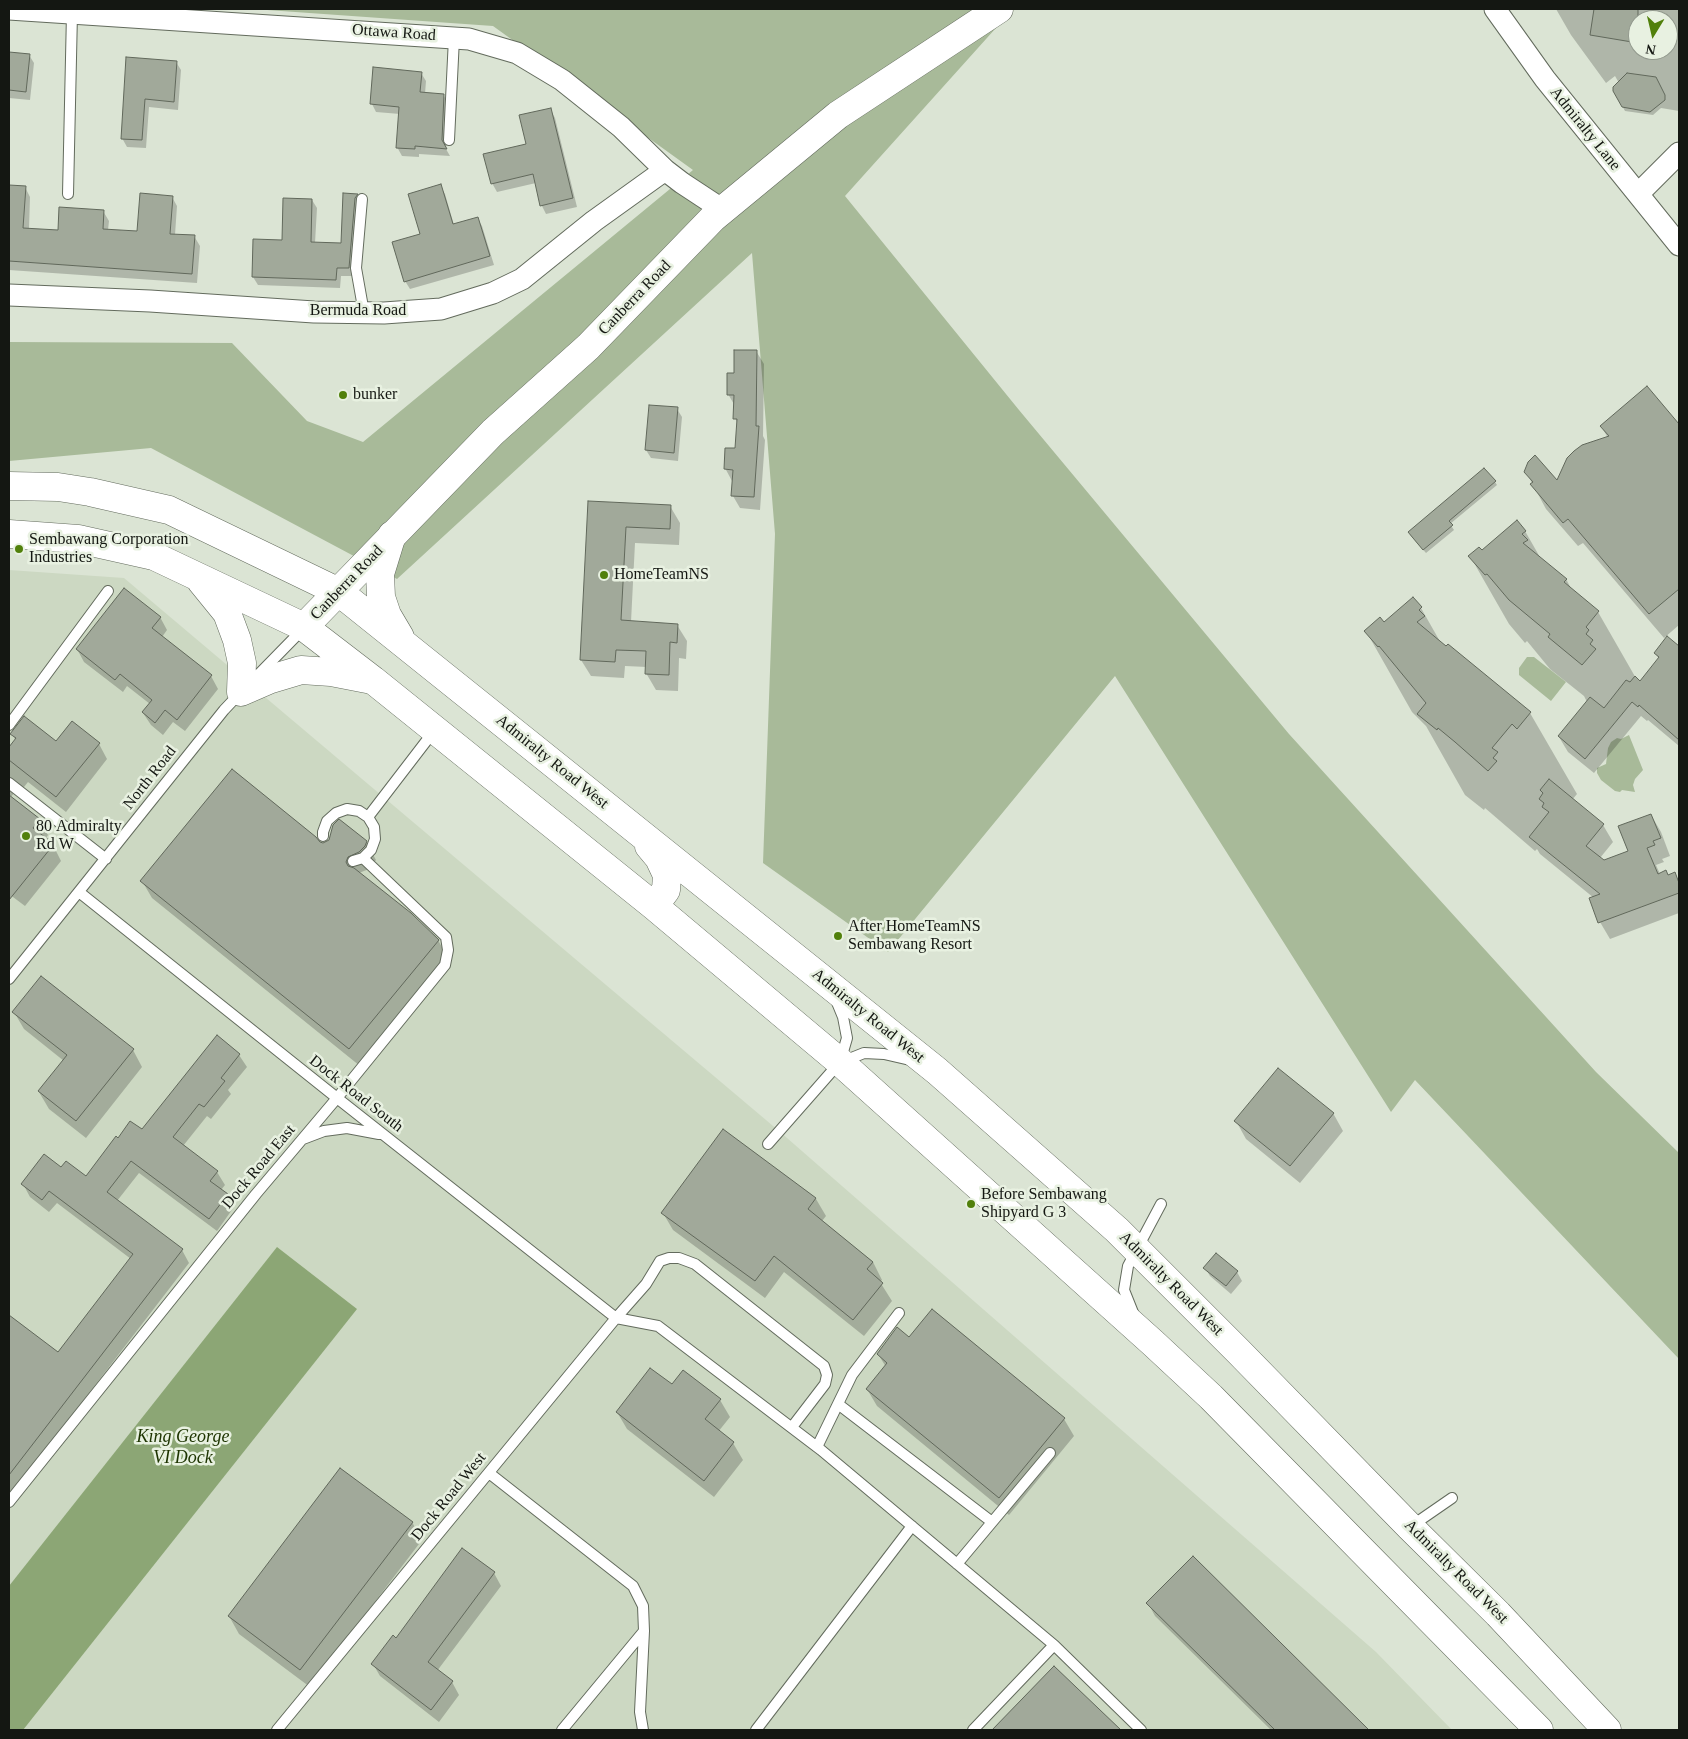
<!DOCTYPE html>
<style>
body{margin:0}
#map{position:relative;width:1688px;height:1739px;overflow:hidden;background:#dbe4d4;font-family:Georgia,serif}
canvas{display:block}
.frame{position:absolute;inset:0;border:10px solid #141712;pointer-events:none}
.north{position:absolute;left:1628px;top:10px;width:50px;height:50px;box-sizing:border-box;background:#e8f1e1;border:1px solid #939a8e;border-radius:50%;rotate:189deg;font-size:14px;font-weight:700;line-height:20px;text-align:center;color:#141712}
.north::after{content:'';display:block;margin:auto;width:18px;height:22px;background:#51800b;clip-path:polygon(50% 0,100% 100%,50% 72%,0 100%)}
</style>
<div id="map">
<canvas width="1688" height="1739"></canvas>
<div class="frame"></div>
<div class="north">N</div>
</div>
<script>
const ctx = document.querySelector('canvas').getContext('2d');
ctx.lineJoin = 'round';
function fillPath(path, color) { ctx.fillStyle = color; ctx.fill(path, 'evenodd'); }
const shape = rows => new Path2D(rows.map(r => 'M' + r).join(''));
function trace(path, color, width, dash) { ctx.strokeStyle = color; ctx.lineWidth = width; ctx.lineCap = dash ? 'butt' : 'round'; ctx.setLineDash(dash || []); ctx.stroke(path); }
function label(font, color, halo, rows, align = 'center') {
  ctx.font = font + ' Georgia,serif'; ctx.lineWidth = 5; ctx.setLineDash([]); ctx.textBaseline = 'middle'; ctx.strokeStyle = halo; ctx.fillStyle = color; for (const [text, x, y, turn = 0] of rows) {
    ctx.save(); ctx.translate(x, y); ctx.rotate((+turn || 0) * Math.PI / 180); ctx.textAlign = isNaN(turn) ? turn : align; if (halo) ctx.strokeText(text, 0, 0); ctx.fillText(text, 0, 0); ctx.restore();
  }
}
fillPath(shape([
 [9,570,124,578,779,1131,1376,1652,1452,1730,9,1730]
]), '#ccd8c2');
fillPath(shape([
 [253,9,1013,9,845,196,1019,410,1289,734,1596,1072,1679,1153,1679,1359,1415,1080,1391,1112,1115,676,888,952,763,863,775,534,752,253,397,579,151,448,9,461,9,342,232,343,307,421,363,442,693,170,493,26],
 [1527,657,1534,657,1566,682,1551,701,1519,675,1519,668],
 [1629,735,1643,770,1635,779,1633,785,1635,792,1622,790,1620,792,1615,791,1601,780,1597,773,1597,768,1606,764,1608,748,1611,742,1617,738,1621,739]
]), '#a8ba99');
fillPath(shape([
 [277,1247,357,1309,23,1730,9,1730,9,1586]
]), '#8ca675');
fillPath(shape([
 [1556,9,1679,9,1679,111,1661,108,1653,115,1625,111,1614,91,1619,83,1615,76,1606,83,1571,35],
 [1638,20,1668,20,1668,50,1638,50],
 [9,53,29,55,34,63,30,100,9,98],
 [128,58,176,62,181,70,178,110,149,107,146,148,127,147,122,138],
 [421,73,426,81,425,94,444,96,448,104,446,149,450,156,419,154,419,157,402,156,397,147,400,114,376,112,372,104],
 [550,109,555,118,577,207,546,214,542,206,536,183,497,192,492,183,527,145],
 [9,186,25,187,30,197,29,229,59,231,103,211,109,221,108,230,138,233,172,197,177,206,175,235,194,236,200,246,197,283,9,270],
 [440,186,445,194,454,225,477,218,482,226,494,265,410,289,405,281],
 [344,194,357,195,362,203,353,276,341,276,340,288,258,285,253,277,283,241,312,200,317,208,315,243,342,244],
 [756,351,764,364,763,436,765,440,760,510,740,508,733,496,732,481,725,468,736,450,738,424,735,418,735,406,728,394,735,375],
 [1647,388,1679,426,1679,625,1664,638,1583,543,1578,546,1546,509,1526,472,1557,483,1608,438,1601,426],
 [677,409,682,417,678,461,651,458,646,450],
 [1495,482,1497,485,1450,524,1454,530,1426,553,1411,536,1409,533],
 [589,502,670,506,680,523,679,545,635,543,631,622,677,625,687,641,686,659,679,658,678,691,656,690,646,673,647,667,625,666,624,678,591,676,581,660],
 [1525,531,1541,559,1566,579,1573,592,1598,612,1637,680,1641,683,1659,659,1655,653,1667,638,1679,648,1679,746,1648,720,1647,721,1641,716,1594,773,1568,752,1559,737,1587,702,1584,696,1550,669,1527,641,1525,643,1509,624,1470,556],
 [1413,599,1421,608,1442,645,1446,648,1448,646,1530,713,1577,794,1572,800,1603,825,1613,842,1600,858,1603,861,1629,851,1651,815,1661,832,1670,856,1662,859,1664,862,1656,865,1660,874,1668,876,1675,874,1679,882,1679,913,1610,939,1600,922,1594,898,1540,854,1537,849,1535,851,1485,808,1484,810,1465,795,1426,726,1412,712,1366,631,1384,624],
 [160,617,167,630,162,637,211,676,218,689,185,731,173,722,163,735,151,725,143,713,150,704,127,686,123,692,84,662,77,649],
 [12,734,56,743,99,744,107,759,66,812,28,782,20,792,15,792,10,798,39,820,48,835,45,839,53,845,61,861,25,906,9,894,9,749,16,741],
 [330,841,366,842,376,860,369,869,359,873,438,940,448,958,360,1066,152,898,142,881,319,843,324,844],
 [14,1012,133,1050,142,1067,86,1138,49,1109,39,1092,64,1061,24,1029],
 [239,1055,247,1067,228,1090,231,1094,211,1119,207,1116,183,1146,217,1172,225,1185,221,1190,227,1194,234,1207,217,1231,139,1173,117,1201,182,1250,189,1263,9,1497,9,1321,11,1318,58,1354,131,1259,57,1203,49,1212,30,1197,23,1184,61,1169,86,1178,118,1139,142,1131],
 [1333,1113,1343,1131,1300,1183,1246,1139,1236,1121],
 [723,1131,816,1199,826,1216,822,1221,873,1262,882,1280,880,1282,892,1301,864,1336,784,1272,765,1298,673,1230,663,1213],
 [1205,1268,1237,1272,1242,1281,1231,1294,1210,1276],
 [933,1310,1064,1419,1074,1436,1009,1515,877,1406,867,1389,886,1367,878,1354,909,1339],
 [672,1386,720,1400,730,1417,718,1432,733,1443,743,1460,714,1497,627,1429,617,1412],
 [412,1522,422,1540,310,1687,239,1634,229,1616],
 [1193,1558,1367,1730,1271,1730,1155,1616,1148,1603],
 [494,1573,501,1586,437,1671,452,1682,459,1695,439,1722,380,1676,373,1664,396,1639],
 [1054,1668,1119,1730,994,1730]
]), '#0003');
const building = shape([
 [1594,9,1638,9,1638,43,1590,35,1594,9],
 [9,52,30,54,26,92,9,90,9,52],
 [126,57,177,61,174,102,145,99,142,140,121,139,126,57],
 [373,67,422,72,420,92,444,94,442,140,447,149,415,146,415,149,396,148,399,107,370,104,373,67],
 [1627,73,1656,77,1665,95,1665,100,1650,112,1622,107,1613,91,1613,87,1627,73],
 [551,108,573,198,540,206,533,174,491,184,483,154,526,144,519,115,551,108],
 [441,184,453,224,478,217,490,256,404,282,392,242,420,234,408,194,441,184],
 [9,185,26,186,23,228,58,230,59,207,104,210,103,229,137,231,140,193,173,196,170,234,195,235,192,274,9,261,9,185],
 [343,193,358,194,355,198,349,268,337,268,336,280,252,277,253,239,282,240,283,198,312,199,311,242,341,243,343,193],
 [734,350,757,350,756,426,759,426,754,497,731,496,733,470,724,469,725,448,735,448,737,419,733,419,734,395,727,395,727,373,734,373,734,350],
 [1647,386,1679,424,1679,589,1649,614,1568,519,1563,523,1530,484,1533,482,1524,472,1528,462,1535,455,1557,480,1567,458,1574,451,1582,445,1609,436,1600,426,1647,386],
 [649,405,678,407,674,453,645,450,649,405],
 [1484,468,1496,481,1449,521,1453,525,1423,550,1408,532,1484,468],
 [588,501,671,505,670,529,626,527,621,620,678,624,677,643,670,642,669,675,645,674,646,651,616,650,615,662,580,660,588,501],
 [1517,520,1526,531,1522,534,1528,540,1523,543,1567,579,1564,582,1599,611,1586,627,1589,630,1586,634,1593,640,1590,644,1596,649,1582,665,1548,637,1550,634,1509,600,1487,574,1485,575,1468,556,1479,547,1482,550,1517,520],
 [124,588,161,617,152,628,212,675,177,720,165,710,155,723,142,712,152,700,120,674,115,680,76,649,124,588],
 [1413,597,1422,607,1419,610,1425,616,1417,622,1446,646,1448,644,1531,712,1517,729,1512,724,1492,748,1498,752,1493,758,1497,761,1488,771,1455,742,1438,728,1437,730,1417,714,1426,703,1379,646,1378,647,1364,631,1380,617,1384,622,1413,597],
 [1667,636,1679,646,1679,740,1639,705,1638,707,1632,702,1585,759,1558,736,1590,697,1604,708,1626,680,1630,682,1635,676,1640,681,1659,657,1654,653,1667,636],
 [24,716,56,741,72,721,100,743,56,797,9,760,9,747,16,738,10,734,24,716],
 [232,769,316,837,320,842,323,843,329,840,333,825,339,819,367,841,365,846,359,852,348,857,346,862,348,866,354,868,411,913,439,940,349,1049,140,881,232,769],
 [1549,779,1604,824,1586,846,1604,860,1628,851,1618,826,1651,814,1661,838,1653,841,1655,845,1647,848,1658,874,1666,870,1668,875,1675,872,1679,883,1679,893,1598,923,1589,898,1600,894,1529,837,1549,812,1542,807,1544,803,1539,799,1543,793,1540,790,1549,779],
 [9,795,40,819,33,828,54,844,9,900,9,795],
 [41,976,134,1049,76,1121,38,1091,67,1055,12,1012,41,976],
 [217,1035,240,1054,221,1078,225,1081,204,1107,199,1104,173,1137,218,1171,210,1181,228,1194,209,1219,131,1161,107,1192,183,1249,9,1475,9,1315,58,1352,133,1254,49,1191,42,1200,21,1184,44,1154,61,1167,66,1161,86,1176,116,1136,118,1138,130,1121,142,1129,217,1035],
 [1278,1068,1334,1113,1290,1166,1234,1121,1278,1068],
 [723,1129,816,1198,808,1209,873,1262,867,1269,883,1283,853,1320,774,1256,755,1281,661,1213,723,1129],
 [1216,1253,1238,1271,1226,1286,1203,1268,1216,1253],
 [932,1309,1065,1418,999,1498,866,1389,887,1363,877,1354,897,1327,909,1337,932,1309],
 [650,1368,672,1384,683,1370,721,1399,705,1419,734,1442,704,1481,616,1412,650,1368],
 [340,1468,413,1522,300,1670,228,1616,340,1468],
 [462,1548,495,1572,428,1662,453,1681,431,1710,371,1664,393,1635,396,1638,462,1548],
 [1193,1556,1369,1730,1275,1730,1146,1603,1193,1556],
 [1054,1666,1121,1730,992,1730,1054,1666]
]);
fillPath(building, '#a1a99a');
trace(building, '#61685b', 1);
const lane = shape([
 [449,140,454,38],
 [68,194,72,13],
 [362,199,356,268,364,313],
 [258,675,304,628],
 [9,725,108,591],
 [9,783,106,859],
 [368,817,434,731],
 [323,836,323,832,327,821,336,813,347,809,359,811,368,817,374,827,375,839,371,850,363,858,353,861],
 [79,892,337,1098,616,1318,658,1326,821,1450,1054,1645,1141,1730],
 [9,979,224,710,241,692],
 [844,1061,864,1053,884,1054,910,1060],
 [303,1139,324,1131,347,1128,379,1134],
 [768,1144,840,1062,847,1038,843,1017,836,1000],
 [1134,1315,1124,1290,1128,1266,1161,1204],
 [838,1404,992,1522],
 [817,1447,852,1375,899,1313],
 [489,1473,633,1586,643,1606,644,1631,640,1712,643,1730],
 [9,1502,256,1194,337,1098,445,965,448,950,446,937,363,858],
 [1410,1527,1452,1498],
 [957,1564,1050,1453],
 [277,1730,616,1318,646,1284,660,1261,669,1258,679,1258,695,1264,824,1366,827,1375,825,1384,792,1427],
 [562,1730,644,1631],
 [756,1730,912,1526],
 [973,1730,1054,1645]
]);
const street = shape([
 [9,9,469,39,517,53,562,80,621,127,665,170,682,183,723,210],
 [1495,9,1545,79,1679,245],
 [1638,194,1679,153],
 [9,295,150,301,314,312,384,313,441,309,493,293,522,279,594,221,665,170]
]);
const secondary = shape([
 [304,627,493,432,588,347,713,218,838,115,999,9]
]);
const primary = shape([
 [9,486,58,487,90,492,169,510,339,592,937,1071,1117,1230,1239,1352,1410,1527,1498,1614,1607,1730],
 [9,534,78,539,154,556,304,627,373,680,654,906,840,1062,1153,1343,1211,1397,1539,1730],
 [392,535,380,574,381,597,387,615,400,637],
 [201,581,227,613,237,640,242,663,241,692,271,679,301,670,331,672,367,679],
 [649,846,659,858,667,875,666,890,654,906]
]);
trace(lane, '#636b5d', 12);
trace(street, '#636b5d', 23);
trace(secondary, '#636b5d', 29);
trace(primary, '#636b5d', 29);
trace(lane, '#fff', 10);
trace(street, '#fff', 21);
trace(secondary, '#fff', 28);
trace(primary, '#fff', 28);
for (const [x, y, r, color] of [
 [343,395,5,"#51800b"],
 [19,549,5,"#51800b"],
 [604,575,5,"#51800b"],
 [26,836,5,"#51800b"],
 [838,936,5,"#51800b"],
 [971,1204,5,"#51800b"]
]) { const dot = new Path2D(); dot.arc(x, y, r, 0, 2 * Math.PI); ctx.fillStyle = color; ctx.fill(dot); trace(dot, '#e8f1e1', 2); }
label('16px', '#141712', '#e8f1e1', [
 ["Ottawa Road",394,33,4],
 ["Admiralty Lane",1585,129,51],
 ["Canberra Road",635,298,-46],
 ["Bermuda Road",358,311],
 ["Canberra Road",347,583,-46],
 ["Admiralty Road West",552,762,39],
 ["North Road",150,778,-52],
 ["Admiralty Road West",868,1016,39],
 ["Dock Road South",356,1094,38],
 ["Dock Road East",259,1167,-50],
 ["Admiralty Road West",1171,1284,45],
 ["Dock Road West",449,1497,-51],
 ["Admiralty Road West",1456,1572,45]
]);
label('16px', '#141712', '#e8f1e1', [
 ["bunker",353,395],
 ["Sembawang Corporation",29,540],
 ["Industries",29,558],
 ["HomeTeamNS",614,575],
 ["80 Admiralty",36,827],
 ["Rd W",36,845],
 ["After HomeTeamNS",848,927],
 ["Sembawang Resort",848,945],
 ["Before Sembawang",981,1195],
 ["Shipyard G 3",981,1213]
], 'left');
label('italic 18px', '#1d3400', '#e8f1e1', [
 ["King George",183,1437],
 ["VI Dock",183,1458]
]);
</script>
